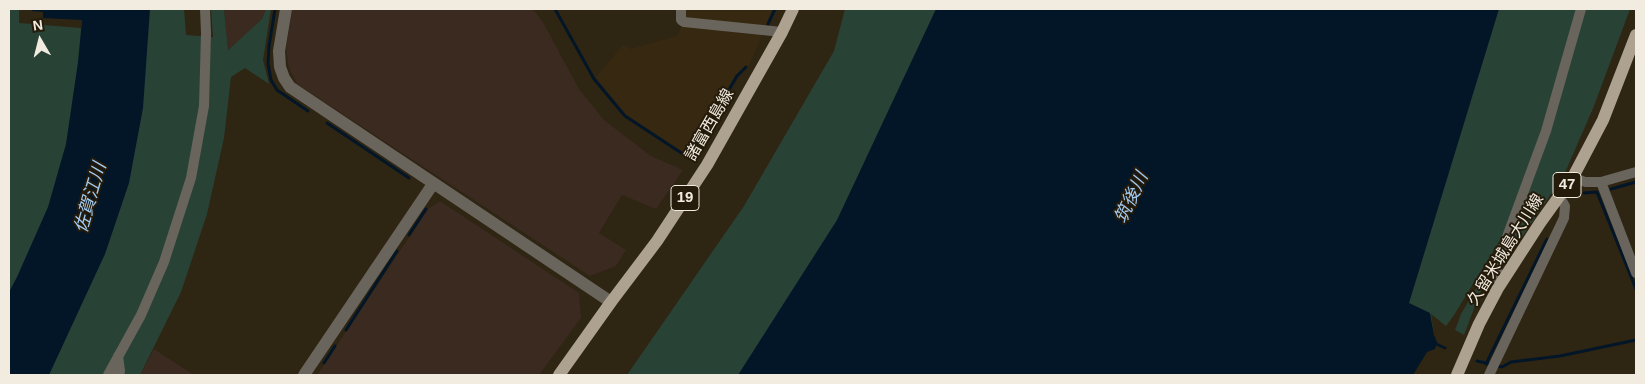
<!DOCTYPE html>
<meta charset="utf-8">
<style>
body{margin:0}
#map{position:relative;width:1645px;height:384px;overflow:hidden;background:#2f2513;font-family:Helvetica,sans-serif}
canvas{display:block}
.frame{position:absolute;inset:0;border:10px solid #f1ebe0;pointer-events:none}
.north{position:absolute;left:15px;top:15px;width:50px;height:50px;-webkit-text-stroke:4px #251b0a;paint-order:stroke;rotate:352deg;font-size:14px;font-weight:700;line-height:20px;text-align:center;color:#f1ebe0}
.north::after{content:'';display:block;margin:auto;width:18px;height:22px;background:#f1ebe0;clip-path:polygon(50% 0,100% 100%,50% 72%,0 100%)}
</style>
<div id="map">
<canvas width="1645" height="384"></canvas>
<div class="frame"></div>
<div class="north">N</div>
</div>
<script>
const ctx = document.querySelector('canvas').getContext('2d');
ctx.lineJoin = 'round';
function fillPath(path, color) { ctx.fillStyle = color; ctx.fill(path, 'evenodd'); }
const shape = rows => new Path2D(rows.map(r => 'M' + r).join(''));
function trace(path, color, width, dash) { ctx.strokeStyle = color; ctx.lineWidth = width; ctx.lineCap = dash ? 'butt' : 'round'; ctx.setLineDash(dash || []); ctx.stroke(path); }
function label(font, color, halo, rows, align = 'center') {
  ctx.font = font + ' Helvetica,"Noto Sans JP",sans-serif'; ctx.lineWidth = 4; ctx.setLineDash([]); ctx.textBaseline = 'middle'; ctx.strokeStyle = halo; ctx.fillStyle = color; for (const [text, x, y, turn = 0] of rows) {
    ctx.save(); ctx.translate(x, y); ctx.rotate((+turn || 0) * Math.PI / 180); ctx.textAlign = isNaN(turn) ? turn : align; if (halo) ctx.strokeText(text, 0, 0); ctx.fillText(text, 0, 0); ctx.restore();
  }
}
fillPath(shape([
 [685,9,773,9,748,68,735,75,689,156,625,114,596,77,623,45,631,49,677,36,683,24]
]), '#372911');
fillPath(shape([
 [224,9,266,9,262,19,228,50],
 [292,9,533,9,543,22,579,89,604,120,651,156,683,170,656,209,622,195,599,233,626,250,616,266,590,276,297,84,289,68,286,49],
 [440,201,579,293,581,318,539,375,317,375,428,209],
 [154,349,194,375,140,375]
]), '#3a2a20');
fillPath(shape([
 [9,9,19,9,19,23,81,28,82,19,80,139,9,320],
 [140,9,184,9,186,35,213,37,211,9,224,9,228,50,262,19,266,9,271,9,263,60,269,84,245,68,231,77,224,138,207,214,181,292,140,375,38,375],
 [845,9,963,9,752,375,627,375,744,206,834,51],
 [1474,9,1579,9,1544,131,1505,232,1454,315,1446,326,1431,314,1434,335,1382,312],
 [1584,9,1630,9,1594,106,1564,175,1503,265,1511,231],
 [1492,261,1464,335,1455,330,1461,314]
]), '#294236');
fillPath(shape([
 [32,9,150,9,143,108,129,183,105,254,49,375,9,375,9,292,17,277,48,207,66,144,78,62,82,20,43,18,43,12,32,11],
 [936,9,1499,9,1409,303,1430,313,1434,335,1437,342,1435,349,1427,352,1413,375,738,375,837,220]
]), '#031628');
trace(shape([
 [275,9,269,46,268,64,271,80,277,90,308,111],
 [555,9,594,79,625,116,689,158,737,76,746,67],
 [768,24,775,9],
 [327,123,409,178],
 [1611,189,1636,182],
 [1584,193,1597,192,1636,289],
 [409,235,426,209],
 [346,330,397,251],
 [1434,343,1445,348],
 [1477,361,1502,367,1511,362,1560,356,1636,340],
 [324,363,335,346],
 [1486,364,1547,239]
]), '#031628', 3);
trace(shape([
 [681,9,681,20,684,22,782,32],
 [1573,177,1585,182,1601,182,1636,172],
 [1601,182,1636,273],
 [1498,288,1497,264,1546,131,1581,9],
 [118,356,120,371,119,375],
 [108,375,141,315,164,262,191,178,204,106,206,33,205,9],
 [1489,375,1564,218,1565,206,1559,196]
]), '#69645c', 10);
trace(shape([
 [286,9,279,51,280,67,284,78,290,87,611,302],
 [304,375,433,184]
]), '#69645c', 12);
trace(shape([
 [559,375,611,302,657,241,707,165,782,32,793,9],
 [1457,375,1479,324,1498,288,1540,223,1573,177,1603,120,1636,35]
]), '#ada290', 12);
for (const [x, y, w] of [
 [1567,185,28],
 [685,198,28]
]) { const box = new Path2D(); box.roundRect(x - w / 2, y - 12.5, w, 25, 4); ctx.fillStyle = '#251b0a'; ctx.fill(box); trace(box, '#f1ebe0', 1); }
label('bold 15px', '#f1ebe0', null, [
 ["47",1567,185],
 ["19",685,198]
]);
label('16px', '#f1ebe0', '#251b0a', [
 ["諸富西島線",710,125,-60],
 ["久留米城島大川線",1506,250,-58]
]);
label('italic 18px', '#a1cbf4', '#251b0a', [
 ["佐賀江川",91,198,-74],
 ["筑後川",1132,198,-65]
]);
</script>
